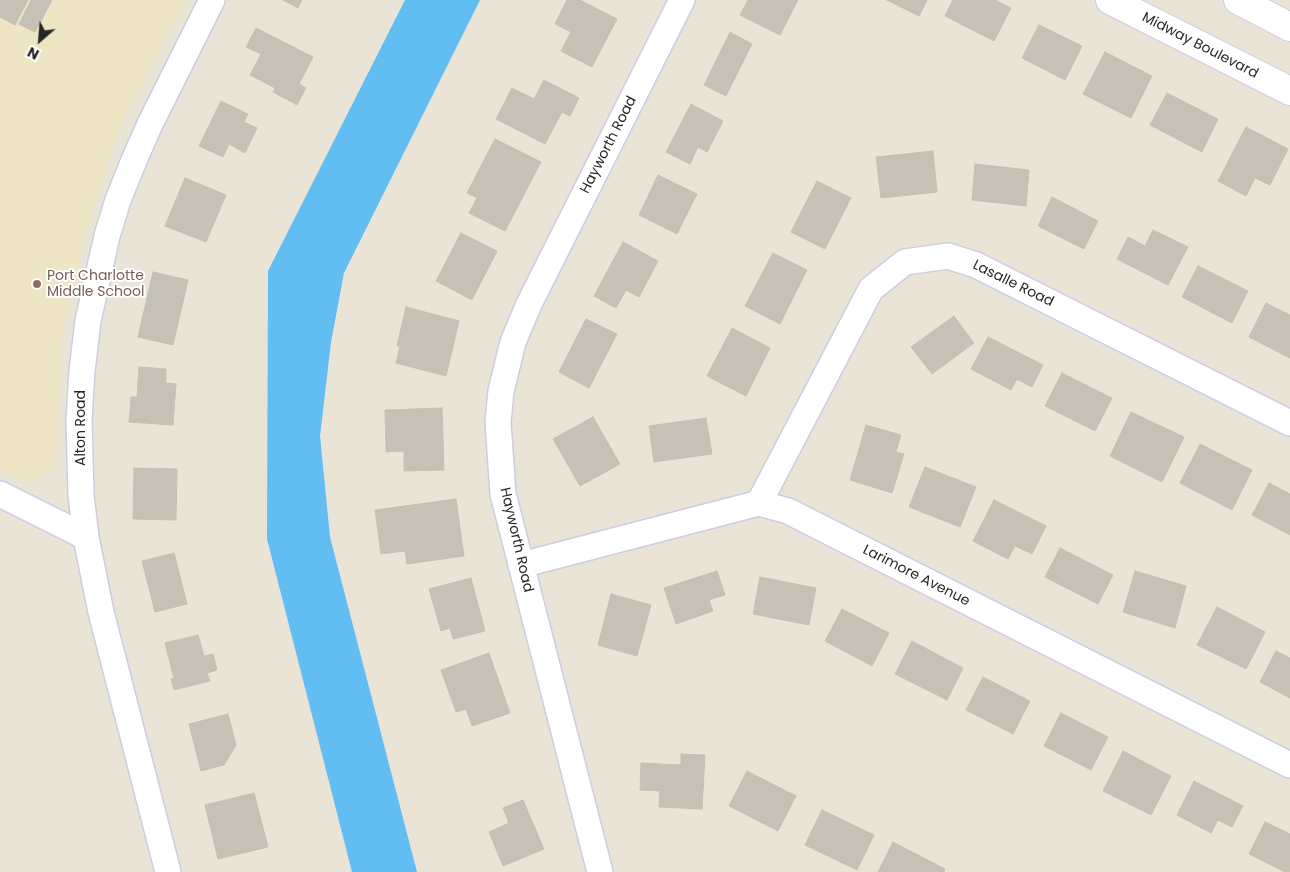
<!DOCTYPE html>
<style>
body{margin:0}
#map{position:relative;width:1290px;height:872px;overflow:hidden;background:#eae4d6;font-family:Poppins,sans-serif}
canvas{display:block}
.north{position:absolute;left:15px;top:15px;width:50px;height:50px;-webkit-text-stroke:4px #fff;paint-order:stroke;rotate:207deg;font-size:14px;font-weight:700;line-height:20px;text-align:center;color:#262626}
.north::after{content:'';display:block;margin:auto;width:18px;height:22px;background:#262626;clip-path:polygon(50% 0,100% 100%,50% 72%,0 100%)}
</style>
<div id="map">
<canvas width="1290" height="872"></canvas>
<div class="north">N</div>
</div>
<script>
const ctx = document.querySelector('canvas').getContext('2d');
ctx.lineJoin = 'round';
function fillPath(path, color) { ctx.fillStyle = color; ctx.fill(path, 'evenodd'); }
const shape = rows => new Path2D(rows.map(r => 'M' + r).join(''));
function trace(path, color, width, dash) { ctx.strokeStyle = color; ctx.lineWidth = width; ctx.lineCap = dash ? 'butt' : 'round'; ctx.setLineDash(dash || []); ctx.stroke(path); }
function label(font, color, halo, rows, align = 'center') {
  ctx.font = font + ' Poppins,sans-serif'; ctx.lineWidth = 4; ctx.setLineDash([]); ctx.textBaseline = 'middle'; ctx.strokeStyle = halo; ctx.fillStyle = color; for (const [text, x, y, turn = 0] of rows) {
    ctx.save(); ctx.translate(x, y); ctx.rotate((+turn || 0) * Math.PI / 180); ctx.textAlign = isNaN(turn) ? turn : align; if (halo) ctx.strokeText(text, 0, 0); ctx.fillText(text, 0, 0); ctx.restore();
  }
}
fillPath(shape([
 [0,0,185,0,121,123,86,230,62,338,54,470,30,484,0,469]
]), '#eee5c4');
fillPath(shape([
 [405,0,480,0,344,273,331,342,320,436,330,537,417,872,352,872,267,539,268,271]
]), '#62bdf3');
const building = shape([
 [0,0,28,0,15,25,0,17,0,0],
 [31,0,52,0,35,32,19,24,31,0],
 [283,0,302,0,298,8,283,0],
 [567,0,580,0,617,19,592,67,561,51,571,32,555,24,567,0],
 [748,0,798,0,780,35,740,15,748,0],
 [887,0,927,0,919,16,887,0],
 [953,0,995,0,1011,8,994,41,945,16,953,0],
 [1039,25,1082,46,1065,80,1022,58,1039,25],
 [256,28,313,57,299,84,306,88,297,105,273,92,275,88,250,75,261,54,246,47,256,28],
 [730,32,752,44,726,96,704,85,730,32],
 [1105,52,1152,76,1131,118,1083,94,1105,52],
 [544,80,579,98,570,116,562,112,545,144,496,119,512,88,534,99,544,80],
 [1167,93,1218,119,1202,152,1150,125,1167,93],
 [221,101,248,114,244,122,257,128,245,153,229,144,223,157,199,146,221,101],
 [691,104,723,121,707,152,698,147,690,164,666,152,691,104],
 [1246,127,1288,149,1270,185,1255,178,1246,196,1218,181,1246,127],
 [495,139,541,162,505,231,469,213,477,198,467,193,495,139],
 [933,151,937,192,881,198,876,157,933,151],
 [975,164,1029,170,1026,206,972,200,975,164],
 [658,175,697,194,677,234,639,215,658,175],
 [185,178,226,195,206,242,165,226,185,178],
 [817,181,851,198,825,249,791,232,817,181],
 [1052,197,1098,221,1084,249,1038,226,1052,197],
 [1153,230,1188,247,1168,285,1117,259,1128,237,1145,246,1153,230],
 [461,233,497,251,472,300,436,281,461,233],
 [623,242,658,261,639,297,626,290,616,308,594,296,623,242],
 [773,253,807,270,780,324,745,306,773,253],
 [1198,266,1248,291,1232,323,1182,297,1198,266],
 [153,272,188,280,173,345,138,337,153,272],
 [1266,303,1290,315,1290,358,1249,337,1266,303],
 [406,307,459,321,446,376,396,363,400,346,397,346,406,307],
 [954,316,974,343,932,374,911,347,954,316],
 [586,319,617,334,589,388,559,372,586,319],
 [732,328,770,348,746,396,707,376,732,328],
 [988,337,1043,365,1032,387,1017,379,1011,390,971,369,988,337],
 [139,367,166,369,166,383,176,384,173,425,129,422,131,397,137,397,139,367],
 [1062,373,1112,398,1095,431,1045,406,1062,373],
 [442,408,444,470,404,471,404,451,386,452,385,410,442,408],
 [1131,412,1184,437,1162,482,1110,456,1131,412],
 [593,417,620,464,580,486,553,439,593,417],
 [706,418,712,454,654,462,649,426,706,418],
 [866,425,901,435,896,452,904,454,892,493,850,480,866,425],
 [1200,444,1252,470,1232,510,1180,483,1200,444],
 [925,467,976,487,960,527,909,507,925,467],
 [134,468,177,469,176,520,133,519,134,468],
 [1269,483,1290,494,1290,535,1252,515,1269,483],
 [456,499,464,556,407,564,405,551,381,554,375,510,456,499],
 [994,500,1046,526,1032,554,1015,546,1008,559,973,541,994,500],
 [1060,548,1113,575,1098,604,1045,577,1060,548],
 [174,553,187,604,155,612,142,561,174,553],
 [717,571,725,595,709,600,713,611,676,624,664,588,717,571],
 [1135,571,1186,586,1175,628,1123,612,1135,571],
 [760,577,816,588,809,625,753,614,760,577],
 [471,578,485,631,453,639,450,628,441,631,429,589,471,578],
 [611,594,651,605,637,656,598,645,611,594],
 [1217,607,1265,632,1246,669,1197,645,1217,607],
 [842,609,889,633,872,666,825,641,842,609],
 [198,635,204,656,213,654,217,670,207,673,210,681,174,690,171,679,174,678,165,643,198,635],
 [912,641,963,668,947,700,895,674,912,641],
 [1276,651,1290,658,1290,698,1260,682,1276,651],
 [489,653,510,713,472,726,466,709,456,712,441,670,489,653],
 [983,677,1030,701,1013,734,966,710,983,677],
 [1061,713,1108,737,1091,770,1044,746,1061,713],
 [228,714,236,745,224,765,201,771,189,724,228,714],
 [1123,751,1171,776,1151,815,1103,791,1123,751],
 [681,754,705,755,702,809,659,807,660,791,640,790,641,763,681,765,681,754],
 [747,771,796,796,778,831,729,806,747,771],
 [1194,781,1243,806,1232,827,1218,820,1211,833,1177,815,1194,781],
 [254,793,268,847,218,859,205,805,254,793],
 [523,800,544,849,503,866,489,832,509,823,503,808,523,800],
 [822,810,874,835,857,870,805,845,822,810],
 [1265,822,1290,834,1290,872,1285,872,1249,854,1265,822],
 [893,842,945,869,944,872,878,872,893,842]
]);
fillPath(building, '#c5c1b7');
trace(building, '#c5c0b1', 1);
const street = shape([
 [0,494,86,537],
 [759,503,871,289,905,262,948,256,976,265,1290,423],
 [521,565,759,503,788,511,1290,765],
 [168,872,101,612,86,537,81,495,79,420,82,371,88,321,107,236,118,200,135,158,150,124,212,0],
 [600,872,503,494,498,422,501,391,513,342,529,304,682,0]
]);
const secondary = shape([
 [1110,0,1290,91],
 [1238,0,1290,27]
]);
trace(street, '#cccde1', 28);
trace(secondary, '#cccde1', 30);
trace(street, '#fff', 25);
trace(secondary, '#fff', 28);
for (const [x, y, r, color] of [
 [37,284,5,"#8d6e63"]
]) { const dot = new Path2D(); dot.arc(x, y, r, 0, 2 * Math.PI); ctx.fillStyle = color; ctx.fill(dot); trace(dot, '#fff', 2); }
label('14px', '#262626', '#fff', [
 ["Midway Boulevard",1200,46,27],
 ["Hayworth Road",609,145,-63],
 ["Lasalle Road",1013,284,26],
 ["Alton Road",81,428,-90],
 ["Hayworth Road",516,540,77],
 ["Larimore Avenue",916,576,27]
]);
label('14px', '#785e54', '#fff', [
 ["Port Charlotte",47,276],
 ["Middle School",47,292]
], 'left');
</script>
